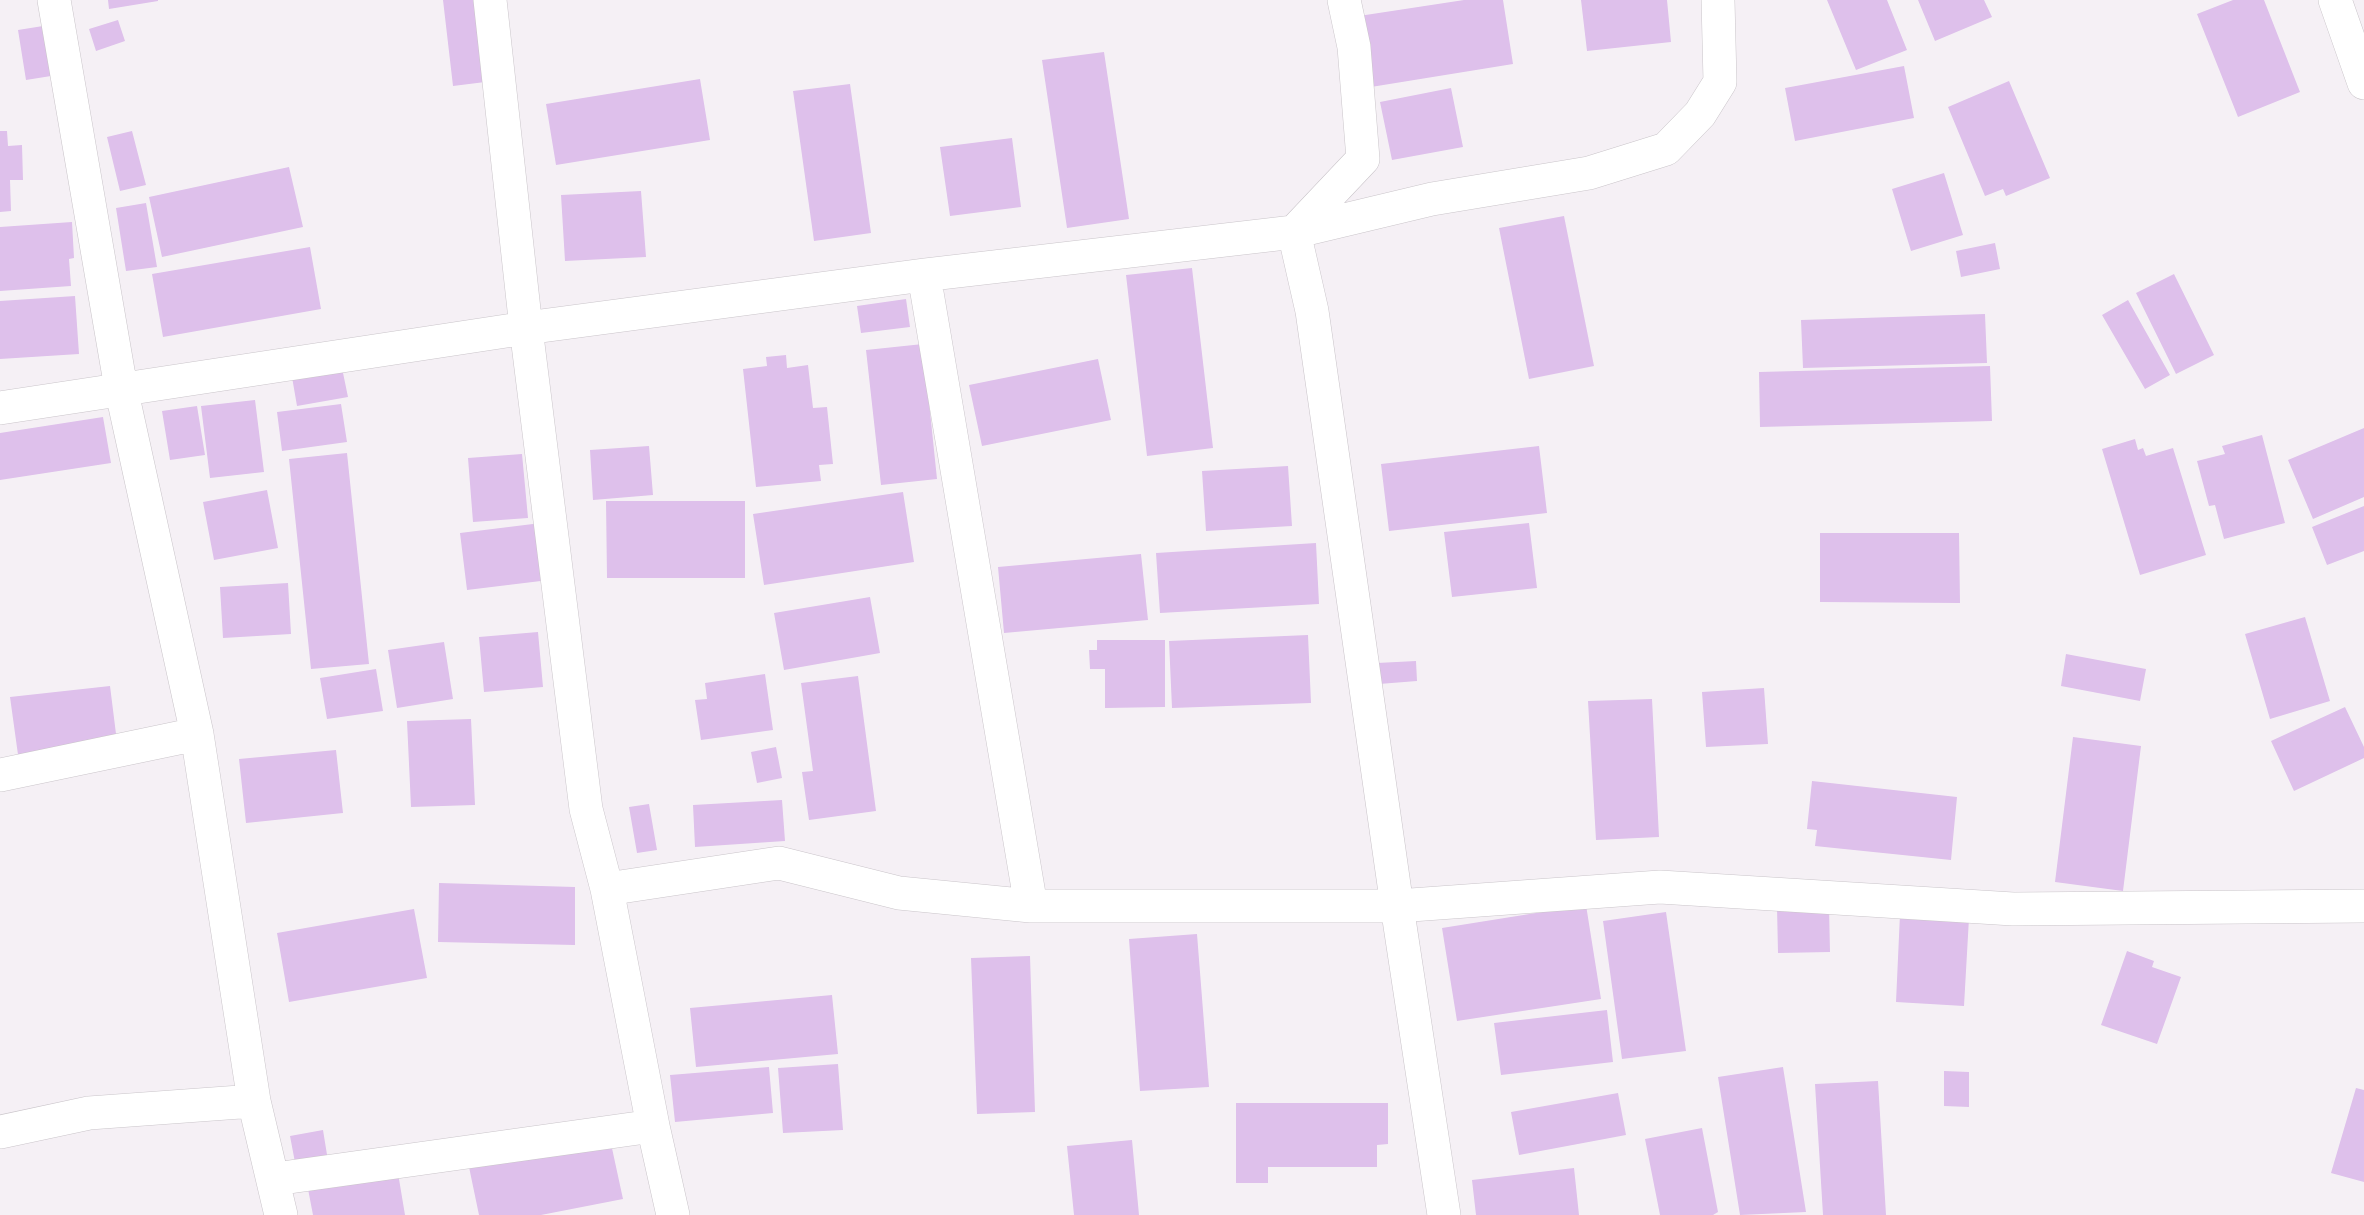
<!DOCTYPE html>
<style>
body{margin:0}
canvas{display:block;background:#f5f0f5}
</style>
<canvas width="2364" height="1215"></canvas>
<script>
const ctx = document.querySelector('canvas').getContext('2d');
ctx.lineJoin = 'round';
function fillPath(path, color) { ctx.fillStyle = color; ctx.fill(path, 'evenodd'); }
const shape = rows => new Path2D(rows.map(r => 'M' + r).join(''));
function trace(path, color, width, dash) { ctx.strokeStyle = color; ctx.lineWidth = width; ctx.lineCap = dash ? 'butt' : 'round'; ctx.setLineDash(dash || []); ctx.stroke(path); }
fillPath(shape([
 [108,0,158,0,158,1,109,9],
 [443,0,483,0,493,81,453,86],
 [1464,0,1503,0,1513,64,1371,87,1359,16],
 [1581,0,1667,0,1671,42,1587,51],
 [1827,0,1887,0,1907,50,1856,70],
 [1918,0,1984,0,1992,17,1935,41],
 [2233,0,2264,0,2300,92,2238,117,2197,14],
 [118,20,125,41,96,51,89,29],
 [43,26,51,76,26,80,18,30],
 [1104,52,1129,219,1067,228,1042,60],
 [1904,66,1914,118,1795,141,1785,88],
 [700,79,710,140,556,165,546,104],
 [2009,81,2050,178,2006,196,2003,189,1985,196,1948,107],
 [850,84,871,233,814,241,793,91],
 [1451,88,1463,147,1392,160,1380,102],
 [0,131,7,131,8,146,22,145,23,180,10,180,11,211,0,212],
 [132,131,146,185,120,191,107,137],
 [1012,138,1021,207,950,216,940,147],
 [289,167,303,227,162,257,149,197],
 [1944,173,1963,235,1911,251,1892,189],
 [641,191,646,257,565,261,561,195],
 [146,203,157,267,126,271,116,208],
 [1564,216,1594,366,1529,379,1499,228],
 [72,222,74,258,69,259,71,286,0,291,0,227],
 [1995,243,2000,269,1961,277,1956,251],
 [310,247,321,309,163,337,152,274],
 [1192,268,1213,448,1147,456,1126,275],
 [2174,274,2214,355,2176,374,2136,293],
 [75,296,79,354,0,359,0,301],
 [906,299,910,327,861,333,857,306],
 [2128,300,2170,375,2145,389,2102,315],
 [1985,314,1987,363,1803,368,1801,320],
 [923,344,937,479,881,485,866,350],
 [786,355,787,368,808,365,813,408,827,407,833,464,819,465,821,481,756,487,743,369,767,366,766,357],
 [1098,359,1111,420,982,446,969,385],
 [1990,366,1992,421,1760,427,1759,372],
 [342,368,348,397,297,406,292,377],
 [255,400,264,472,210,478,201,406],
 [341,404,347,442,282,451,277,412],
 [197,406,205,455,170,460,162,411],
 [103,417,111,463,0,480,0,433],
 [2364,428,2364,497,2313,519,2288,460],
 [2262,435,2285,523,2224,539,2215,505,2209,506,2197,461,2225,454,2222,446],
 [2135,439,2138,450,2143,448,2146,456,2173,448,2206,555,2140,575,2102,449],
 [649,446,653,495,593,500,590,450],
 [1539,446,1547,513,1389,531,1381,464],
 [347,453,369,664,311,669,289,459],
 [522,454,528,518,473,522,468,458],
 [1288,466,1292,526,1206,531,1202,471],
 [267,490,278,548,214,560,203,502],
 [903,492,914,562,764,585,753,514],
 [606,501,745,501,745,578,607,578],
 [2364,506,2364,551,2327,565,2312,527],
 [541,523,549,580,467,590,460,533],
 [1529,523,1537,588,1452,597,1444,532],
 [1820,533,1959,533,1960,603,1820,602],
 [1316,543,1319,604,1160,613,1156,553],
 [1141,554,1148,620,1004,633,998,567],
 [288,583,291,634,223,638,220,587],
 [870,597,880,653,784,670,774,613],
 [2305,617,2330,701,2270,719,2245,634],
 [538,632,543,687,484,692,479,637],
 [1308,635,1311,703,1172,708,1169,641],
 [1097,640,1165,640,1165,707,1105,708,1105,669,1090,669,1089,650,1097,650],
 [444,642,453,699,397,708,388,650],
 [2066,654,2146,669,2140,701,2061,686],
 [1416,661,1417,681,1379,684,1377,663],
 [376,669,383,711,327,719,320,678],
 [765,674,773,730,701,740,695,700,707,699,705,683],
 [858,676,876,811,809,820,802,772,813,771,801,683],
 [110,686,118,750,19,762,10,697],
 [1764,688,1768,744,1706,747,1702,692],
 [1652,699,1659,837,1596,840,1588,701],
 [2345,707,2364,747,2364,758,2294,791,2271,741],
 [471,719,475,805,411,807,407,721],
 [2073,737,2141,746,2123,891,2055,882],
 [776,747,782,778,757,783,751,752],
 [336,750,343,813,246,823,239,759],
 [1812,781,1957,797,1951,860,1815,846,1817,830,1807,829],
 [782,800,785,841,695,847,693,805],
 [649,804,657,850,637,853,629,807],
 [439,883,575,887,575,945,438,942],
 [1586,905,1601,999,1457,1021,1442,928],
 [1829,906,1830,952,1778,953,1777,907],
 [414,909,427,978,289,1002,277,933],
 [1666,912,1686,1051,1622,1059,1603,921],
 [1900,914,1969,918,1964,1006,1896,1002],
 [1197,934,1209,1087,1140,1091,1129,939],
 [2127,951,2154,961,2152,967,2181,977,2157,1044,2101,1025],
 [1030,956,1035,1112,977,1114,971,958],
 [832,995,838,1054,696,1067,690,1008],
 [1607,1010,1613,1062,1501,1075,1494,1023],
 [838,1064,843,1130,783,1133,778,1068],
 [769,1067,773,1113,675,1122,670,1075],
 [1783,1067,1806,1212,1740,1215,1718,1077],
 [1944,1071,1969,1072,1969,1107,1944,1106],
 [1878,1081,1886,1215,1823,1215,1815,1084],
 [2356,1088,2364,1090,2364,1182,2331,1173],
 [1618,1093,1626,1135,1519,1155,1511,1112],
 [1236,1103,1388,1103,1388,1144,1377,1145,1377,1167,1268,1167,1268,1183,1236,1183],
 [1702,1128,1718,1212,1713,1215,1660,1215,1645,1139],
 [323,1130,329,1167,297,1173,290,1136],
 [610,1139,623,1199,541,1215,479,1215,469,1167],
 [1132,1140,1139,1215,1074,1215,1067,1146],
 [1574,1168,1579,1215,1476,1215,1472,1180],
 [398,1173,405,1215,313,1215,308,1189]
]), '#dec0eb');
const minor = shape([
 [54,0,121,388,197,734,254,1101,281,1215],
 [490,0,526,328,586,809,607,889,779,863,899,893,1031,906,1397,906,1660,887,2013,909,2364,906],
 [1344,0,1354,47,1363,159,1294,232,1312,311,1397,906,1444,1215],
 [2335,0,2364,83],
 [924,275,1031,906],
 [0,408,526,328,924,275,1294,232,1432,199,1589,173,1666,149,1700,114,1720,82,1718,0],
 [0,775,197,734],
 [653,1126,673,1215],
 [0,1132,89,1113,254,1101],
 [275,1179,653,1126,607,889]
]);
trace(minor, '#cac5ca', 34);
trace(minor, '#fff', 33);
</script>
